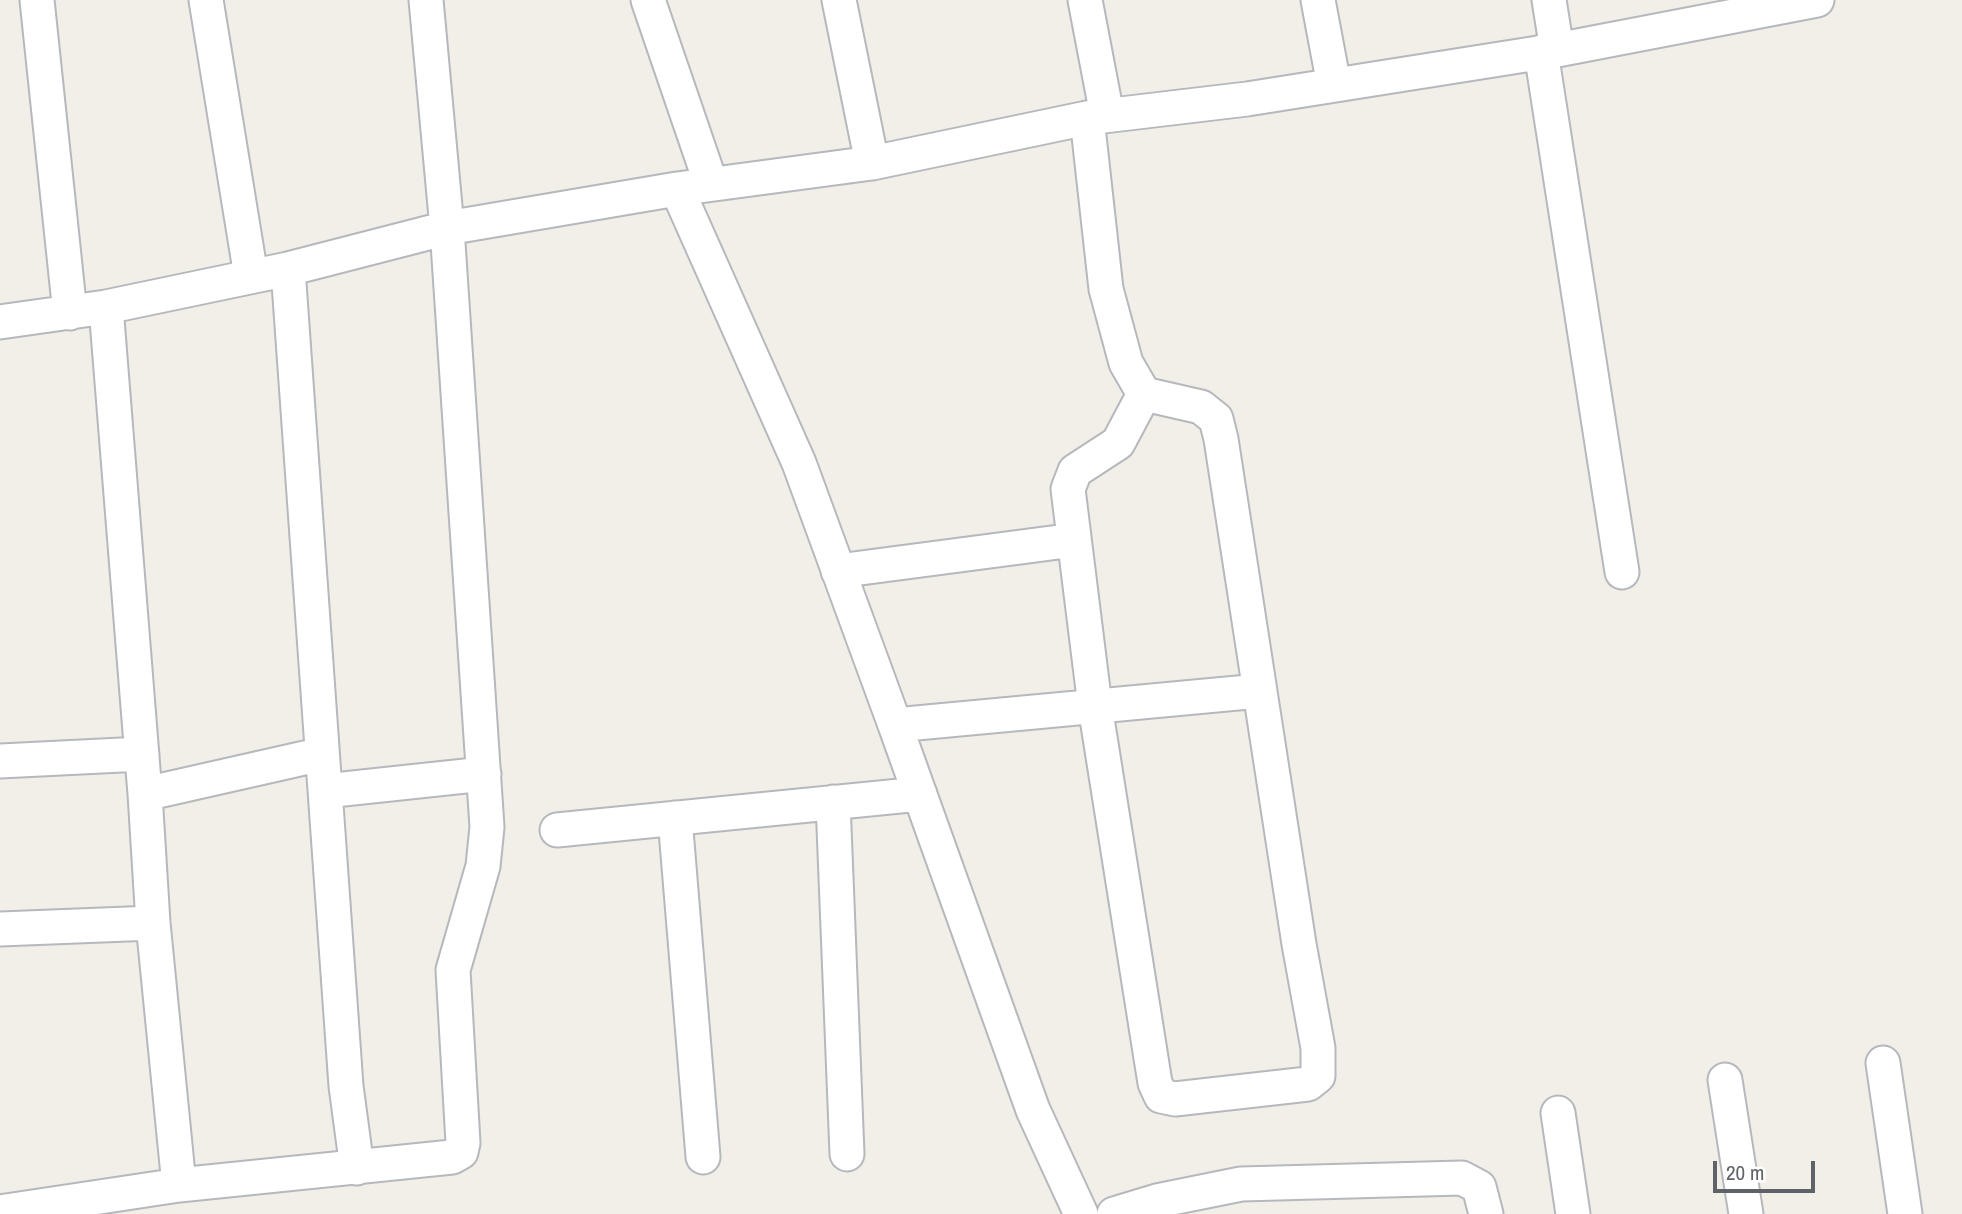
<!DOCTYPE html>
<style>
body{margin:0}
#map{position:relative;width:1962px;height:1214px;overflow:hidden;background:#f1efe8;font-family:"Archivo Narrow",sans-serif}
canvas{display:block}
.scale{position:absolute;left:1713px;top:1161px;width:102px;height:32px;box-sizing:border-box;border:4px solid #5f6368;border-top:0;padding-left:9px;font-size:21px;line-height:24px;white-space:nowrap;color:#5f6368;-webkit-text-stroke:5px #fff;paint-order:stroke}
</style>
<div id="map">
<canvas width="1962" height="1214"></canvas>
<div class="scale">20 m</div>
</div>
<script>
const ctx = document.querySelector('canvas').getContext('2d');
ctx.lineJoin = 'round';
const shape = rows => new Path2D(rows.map(r => 'M' + r).join(''));
function trace(path, color, width, dash) { ctx.strokeStyle = color; ctx.lineWidth = width; ctx.lineCap = dash ? 'butt' : 'round'; ctx.setLineDash(dash || []); ctx.stroke(path); }
const minor = shape([
 [37,0,70,313],
 [206,0,251,276],
 [648,0,711,184],
 [839,0,872,163],
 [1085,0,1107,115],
 [1318,0,1334,85],
 [1549,0,1557,50],
 [1541,52,1622,572],
 [1087,118,1106,289,1126,363,1144,394,1201,407,1216,419,1221,439,1299,944,1318,1048,1318,1076,1308,1084,1175,1099,1161,1096,1155,1083,1095,706,1068,489,1075,471,1118,443,1144,394],
 [677,189,799,463,895,725,1259,691],
 [288,269,346,1086,357,1168],
 [0,322,106,307,288,269,447,228,677,189,872,163,1087,118,1247,99,1557,50,1817,0],
 [838,571,1074,540],
 [895,725,1033,1110,1081,1214],
 [0,761,142,754],
 [325,791,484,774],
 [145,794,322,754],
 [833,802,847,1154],
 [675,818,703,1157],
 [557,830,920,794],
 [0,929,153,923],
 [1883,1063,1905,1214],
 [1725,1080,1746,1214],
 [1558,1113,1573,1214],
 [179,1185,452,1157,461,1152,463,1143,453,970,483,866,487,827,447,228,426,0],
 [0,1212,179,1185,153,923,145,794,106,307],
 [1114,1214,1157,1201,1241,1184,1462,1178,1479,1187,1486,1214]
]);
trace(minor, '#b5b8bc', 37);
trace(minor, '#fff', 33);
</script>
